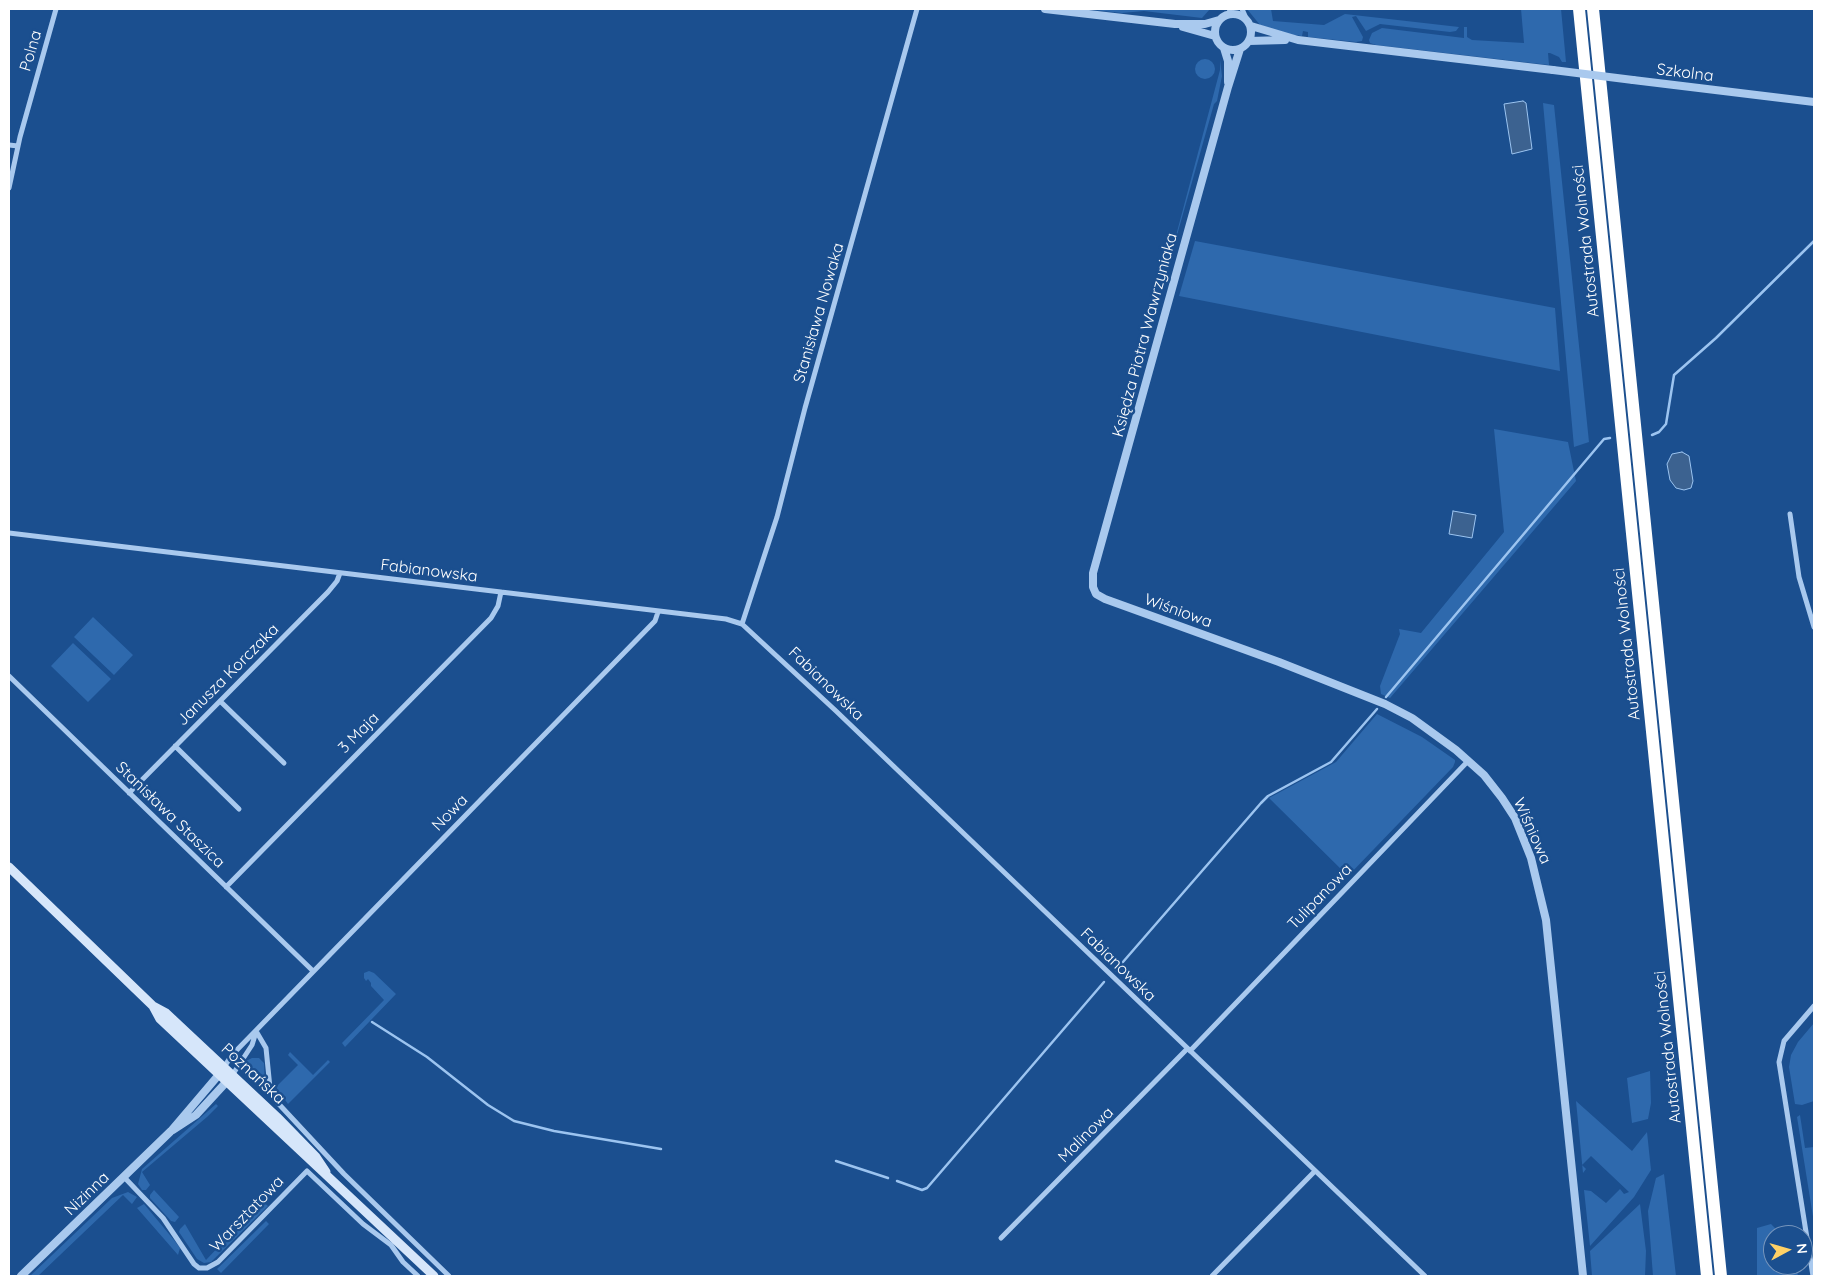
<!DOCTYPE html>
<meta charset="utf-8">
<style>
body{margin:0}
#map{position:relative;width:1823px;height:1285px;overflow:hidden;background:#1b4f8f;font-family:Quicksand,sans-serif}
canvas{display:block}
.frame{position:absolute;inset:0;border:10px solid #fff;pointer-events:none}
.north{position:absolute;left:1763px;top:1225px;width:50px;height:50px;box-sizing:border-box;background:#1b4f8f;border:1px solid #7695bc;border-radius:50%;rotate:84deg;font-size:14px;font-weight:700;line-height:20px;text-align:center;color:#fff}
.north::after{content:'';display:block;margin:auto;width:18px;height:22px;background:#ffd166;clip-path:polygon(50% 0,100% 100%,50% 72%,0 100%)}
</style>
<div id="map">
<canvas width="1823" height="1285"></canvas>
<div class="frame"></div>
<div class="north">N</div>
</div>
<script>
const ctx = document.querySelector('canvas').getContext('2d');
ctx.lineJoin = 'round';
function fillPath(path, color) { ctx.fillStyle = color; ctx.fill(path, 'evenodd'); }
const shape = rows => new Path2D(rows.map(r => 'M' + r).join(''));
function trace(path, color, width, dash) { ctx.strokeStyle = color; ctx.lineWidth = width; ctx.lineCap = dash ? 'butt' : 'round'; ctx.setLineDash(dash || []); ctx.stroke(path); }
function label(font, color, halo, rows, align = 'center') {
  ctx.font = font + ' Quicksand,sans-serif'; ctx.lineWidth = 5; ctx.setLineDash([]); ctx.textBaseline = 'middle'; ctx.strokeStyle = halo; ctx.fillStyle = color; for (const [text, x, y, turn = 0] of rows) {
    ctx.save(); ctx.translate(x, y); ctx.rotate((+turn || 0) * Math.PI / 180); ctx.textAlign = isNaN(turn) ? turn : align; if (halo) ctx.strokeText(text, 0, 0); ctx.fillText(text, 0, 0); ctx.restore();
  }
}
fillPath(shape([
 [1084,9,1210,9,1202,18,1144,11,1122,13],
 [1247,9,1271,9,1273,21,1324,25,1345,14,1459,27,1456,31,1450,32,1380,24,1366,31,1356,16,1352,17,1363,37,1362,41,1356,42,1308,37,1308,32,1303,31,1302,36,1286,34,1260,25],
 [1521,9,1561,9,1566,62,1562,62,1559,57,1550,53,1548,53,1549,65,1376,45,1370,43,1369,40,1372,33,1382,28,1464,38,1464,27,1467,27,1467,37,1472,40,1524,43],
 '1195 69a10 10 0 1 1 20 0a10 10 0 1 1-20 0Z',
 [1220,60,1222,76,1217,101,1214,104,1161,292,1220,70],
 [1543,103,1554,105,1589,442,1574,447],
 [1195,241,1555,308,1560,371,1179,296],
 [1494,429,1568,442,1576,481,1390,698,1381,694,1380,686,1400,634,1399,629,1421,633,1504,532],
 [93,617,133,655,114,675,74,637],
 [73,643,111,679,88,702,51,666],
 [1377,714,1422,737,1455,760,1455,762,1453,767,1348,876,1269,798,1336,762],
 [369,971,374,973,396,994,345,1047,342,1043,384,1000,371,986,371,983,368,979,366,981,364,978,364,973],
 [1814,1023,1814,1101,1802,1105,1795,1104,1789,1067,1791,1055,1798,1042],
 [290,1052,313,1075,328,1060,330,1062,288,1104,276,1087,298,1065,288,1055],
 [252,1058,259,1058,264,1063,265,1085,245,1065,246,1061],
 [1650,1071,1651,1103,1648,1119,1632,1123,1627,1078],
 [1576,1101,1632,1151,1647,1132,1651,1170,1634,1197,1590,1246,1584,1190,1591,1191,1606,1203,1620,1189,1624,1194,1629,1192,1591,1156,1582,1165,1586,1169,1583,1173],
 [216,1104,218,1106,207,1117,142,1172,150,1185,146,1190,142,1190,138,1184,142,1169],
 [1800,1115,1805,1148,1814,1147,1814,1223,1797,1117],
 [1664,1174,1676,1276,1653,1276,1648,1211,1656,1178],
 [154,1190,179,1217,175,1222,171,1221,150,1198,150,1195],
 [128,1192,137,1197,132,1204,123,1195,38,1276,30,1276,112,1198],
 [262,1201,268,1206,211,1262,204,1263,197,1259,179,1232,180,1229,185,1224,206,1260],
 [144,1204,174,1240,180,1248,178,1255,137,1208],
 [1640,1204,1646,1251,1645,1276,1592,1276,1590,1251],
 [266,1221,269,1224,221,1273,217,1269],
 [1771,1224,1782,1235,1773,1235,1773,1265,1796,1265,1798,1276,1757,1276,1757,1228]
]), '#2e69ad');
const water = shape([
 [1523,101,1526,103,1532,149,1512,154,1504,104,1523,101],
 [1682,452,1689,456,1693,481,1691,488,1684,490,1676,488,1670,480,1667,464,1672,454,1682,452],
 [1453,511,1476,515,1472,538,1449,534,1453,511]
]);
fillPath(water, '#3c6290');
trace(water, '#9cc4f0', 1);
trace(shape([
 [1652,435,1659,432,1666,424,1674,375,1716,338,1814,241],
 [1386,697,1604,439,1610,438],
 [1116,970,1261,803,1268,796,1331,762,1377,709],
 [372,1022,427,1057,488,1105,514,1121,554,1131,661,1149],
 [836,1161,888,1178],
 [897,1181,922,1190,927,1188,1104,982]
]), '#9cc4f0', 2.5);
trace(shape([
 [1242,9,1246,18],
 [1229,14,1230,9],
 [9,145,18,146],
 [9,188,20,137,56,9],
 [1790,514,1799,577,1814,627],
 [9,533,726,619,742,624,836,711,1425,1276],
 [742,624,777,517,805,408,917,9],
 [9,676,313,971],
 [220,701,284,763],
 [175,746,239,809],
 [129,793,328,592,337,581,340,573],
 [226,887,491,618,498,606,501,592],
 [256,1031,266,1048,270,1088,276,1101,344,1174,449,1276],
 [1190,1051,1469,760],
 [224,1067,232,1055,655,621,658,612],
 [233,1074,252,1045,256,1032],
 [124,1177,163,1218,194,1264,199,1268,207,1268,218,1262,307,1171,363,1224,391,1245,403,1262,418,1276],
 [1001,1238,1187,1049],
 [1212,1276,1315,1171],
 [1813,1276,1779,1062,1784,1041,1814,1006]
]), '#a9c9ee', 5);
trace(shape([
 [1045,9,1175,24,1205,24,1219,20],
 '1215 32a18 18 0 1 1 36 0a18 18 0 1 1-36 0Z',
 [1251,26,1298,40,1553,70],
 [1183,27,1215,36],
 [1249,41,1285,40],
 [1224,48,1228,61,1228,82],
 [1240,49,1228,87,1093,573,1093,587,1096,594,1105,599,1279,662,1385,704,1412,718,1456,750,1484,775,1502,798,1515,818,1531,858,1546,920,1583,1276],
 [1633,80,1814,102],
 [173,1130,196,1115,230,1078],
 [21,1276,171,1131,222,1071]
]), '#a9c9ee', 8);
trace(shape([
 [9,867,153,1006,166,1013,277,1117,316,1157,326,1172],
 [153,1006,160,1019,434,1276]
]), '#d6e6fa', 9);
trace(shape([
 [1579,9,1707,1276],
 [1593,9,1721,1276]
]), '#fff', 12);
trace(shape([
 [1553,70,1633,80]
]), '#a9c9ee', 8);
label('16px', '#fff', '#1b4f8f', [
 ["Polna",31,51,-74],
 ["Szkolna",1685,73,7],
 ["Autostrada Wolności",1586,241,-96],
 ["Stanisława Nowaka",819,313,-74],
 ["Księdza Piotra Wawrzyniaka",1145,335,-75],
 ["Fabianowska",429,571,7],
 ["Wiśniowa",1178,611,20],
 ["Autostrada Wolności",1627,644,-96],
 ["Janusza Korczaka",228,675,-45],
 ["Fabianowska",826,684,44],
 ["3 Maja",359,733,-45],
 ["Nowa",450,813,-46],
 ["Stanisława Staszica",170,815,44],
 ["Wiśniowa",1532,831,66],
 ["Tulipanowa",1320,897,-46],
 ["Fabianowska",1118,965,44],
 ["Autostrada Wolności",1668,1047,-96],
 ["Poznańska",253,1074,43],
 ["Malinowa",1086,1135,-45],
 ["Nizinna",87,1194,-44],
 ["Warsztatowa",247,1214,-46]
]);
</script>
